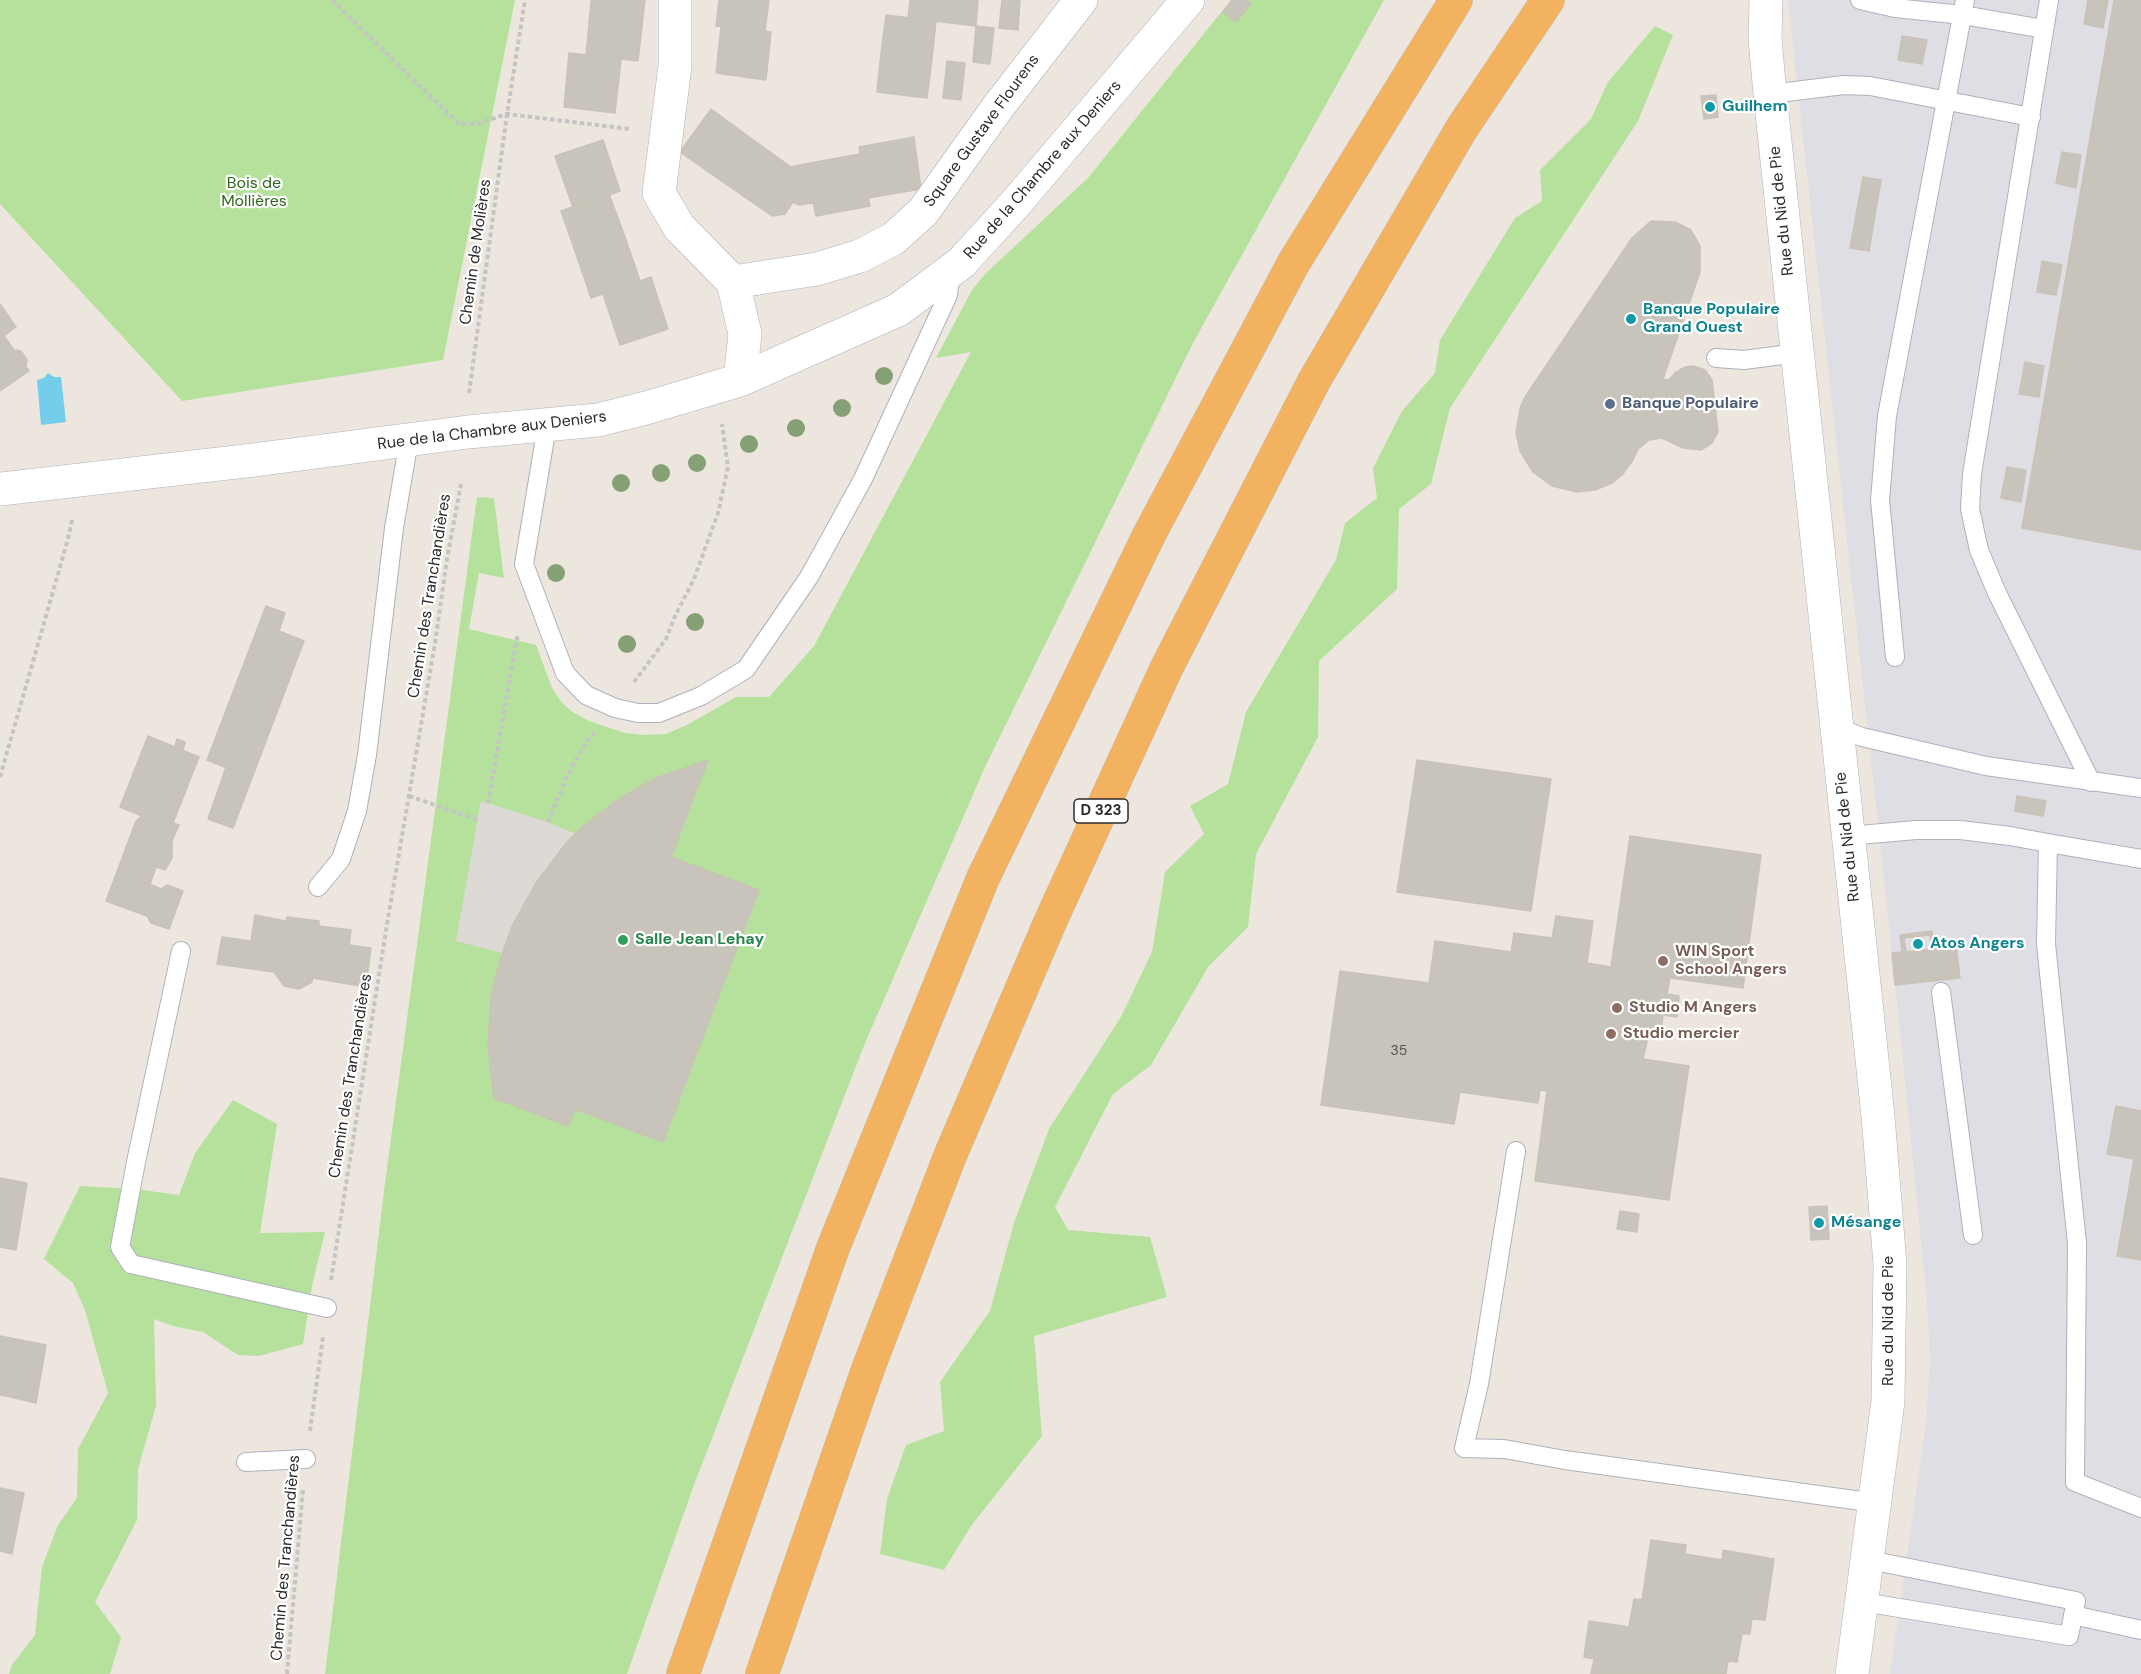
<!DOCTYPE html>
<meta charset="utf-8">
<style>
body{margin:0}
canvas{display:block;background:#ece6de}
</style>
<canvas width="2141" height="1674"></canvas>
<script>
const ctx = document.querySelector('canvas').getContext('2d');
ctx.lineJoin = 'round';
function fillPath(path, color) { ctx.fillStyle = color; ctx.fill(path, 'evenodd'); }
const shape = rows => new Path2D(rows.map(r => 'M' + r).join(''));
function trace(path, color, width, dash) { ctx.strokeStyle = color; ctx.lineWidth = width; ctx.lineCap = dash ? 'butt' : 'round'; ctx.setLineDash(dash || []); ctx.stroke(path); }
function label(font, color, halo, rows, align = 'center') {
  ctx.font = font + ' "DM Sans",sans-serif'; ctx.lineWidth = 4.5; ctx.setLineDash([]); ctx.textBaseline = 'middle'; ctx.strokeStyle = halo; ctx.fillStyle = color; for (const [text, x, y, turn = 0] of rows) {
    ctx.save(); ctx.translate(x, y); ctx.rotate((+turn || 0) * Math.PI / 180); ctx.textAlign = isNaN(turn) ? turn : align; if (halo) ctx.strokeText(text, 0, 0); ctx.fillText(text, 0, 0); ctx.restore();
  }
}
fillPath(shape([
 [1788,0,2141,0,2141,1674,1890,1674,1926,1423,1930,1362,1927,1301,1892,953]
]), '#e0dee5');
fillPath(shape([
 [0,0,515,0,443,360,182,401,0,204],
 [1231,0,1384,0,1193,343,985,767,865,1043,695,1482,627,1674,325,1674,385,1183,477,497,494,498,504,578,479,573,469,629,536,645,552,688,562,703,574,713,589,721,625,733,645,735,666,734,687,725,736,697,769,697,814,646,971,352,936,358,972,290,985,274,1088,178],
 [1655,26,1673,35,1638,121,1450,408,1431,484,1399,509,1397,589,1319,661,1318,737,1256,854,1248,927,1208,967,1151,1065,1113,1094,1055,1207,1068,1230,1150,1237,1167,1297,1034,1336,1042,1436,971,1526,944,1570,880,1554,887,1499,906,1445,944,1431,940,1382,990,1311,1014,1223,1049,1129,1121,1017,1152,952,1165,872,1204,834,1190,806,1228,784,1246,712,1336,560,1345,523,1377,498,1373,468,1402,411,1435,373,1440,340,1515,218,1542,201,1540,170,1591,119,1608,82],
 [233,1100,277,1124,260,1233,325,1232,312,1286,303,1344,259,1356,238,1355,203,1332,173,1326,154,1319,156,1406,138,1469,137,1520,95,1602,121,1637,110,1674,9,1674,12,1665,35,1635,42,1567,58,1525,77,1498,78,1449,108,1393,85,1310,73,1283,44,1259,80,1186,135,1189,179,1195,195,1153]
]), '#b5e19c');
fillPath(shape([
 [481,801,547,822,576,834,536,883,512,926,502,953,456,941]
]), '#ddd9d5');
fillPath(shape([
 [48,373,54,377,61,377,66,422,41,425,37,380,44,378]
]), '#74ceeb');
const building = shape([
 [591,0,645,0,644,8,591,2,591,0],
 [719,0,769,0,765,31,716,26,719,0],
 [910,0,978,0,976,26,908,18,910,0],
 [1002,0,1020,0,1018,30,999,28,1002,0],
 [1232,0,1246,0,1251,4,1236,22,1223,12,1232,0],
 [2088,0,2108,0,2103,28,2084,24,2088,0],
 [2114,0,2141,0,2141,550,2022,528,2114,0],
 [591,2,644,8,638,61,586,55,591,2],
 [886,15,936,21,932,59,881,53,886,15],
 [976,26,994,28,990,64,973,62,976,26],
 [721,27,771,32,766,80,716,73,721,27],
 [1902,36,1927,40,1922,64,1898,60,1902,36],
 [569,53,621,59,615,113,564,107,569,53],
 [881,53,932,59,927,98,877,92,881,53],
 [947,61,965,63,961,100,943,98,947,61],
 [1716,95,1718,117,1704,119,1701,96,1716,95],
 [711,109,752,139,723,182,680,152,711,109],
 [914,137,921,189,868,198,859,147,914,137],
 [752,139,791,167,805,164,813,203,799,205,793,202,785,214,772,216,723,182,752,139],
 [603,140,620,191,573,208,555,156,603,140],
 [2062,152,2081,155,2076,188,2056,183,2062,152],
 [860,154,870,206,816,216,805,164,860,154],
 [1863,177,1881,180,1869,251,1850,248,1863,177],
 [609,194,625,237,576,254,561,211,609,194],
 [1651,221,1675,222,1691,230,1700,246,1700,272,1663,379,1669,380,1675,373,1685,367,1693,366,1705,370,1712,380,1718,432,1712,443,1701,450,1683,448,1662,438,1649,440,1638,449,1633,460,1622,475,1612,483,1595,490,1577,492,1552,486,1533,472,1520,451,1516,433,1520,408,1525,397,1632,238,1651,221],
 [625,237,640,281,591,298,576,254,625,237],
 [2042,261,2062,265,2056,295,2037,292,2042,261],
 [651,277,668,329,620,345,603,294,651,277],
 [0,304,16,327,4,336,29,371,0,391,0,304],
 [15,350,21,351,27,360,26,366,15,350],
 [2025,362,2044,366,2039,397,2019,394,2025,362],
 [2007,467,2026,470,2021,502,2001,498,2007,467],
 [266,606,285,613,279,631,304,641,252,778,207,760,266,606],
 [148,736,170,745,142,816,120,807,148,736],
 [177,739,185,742,183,750,175,747,177,739],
 [170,745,199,757,173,823,179,825,172,841,172,858,165,870,156,867,150,884,161,889,167,885,183,891,169,929,151,923,147,916,106,901,136,821,142,816,170,745],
 [708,760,671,857,759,890,663,1142,575,1109,568,1126,494,1098,488,1047,491,997,499,964,512,926,536,883,567,842,582,827,617,800,656,778,708,760],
 [1417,760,1551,779,1531,911,1397,892,1417,760],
 [226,767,252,778,233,828,208,819,226,767],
 [2017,796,2046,801,2043,816,2015,811,2017,796],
 [1630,836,1761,855,1743,988,1670,978,1667,994,1679,996,1677,1017,1663,1015,1661,1034,1649,1033,1643,1059,1689,1066,1669,1200,1535,1181,1547,1091,1540,1090,1538,1103,1460,1092,1454,1124,1321,1105,1340,971,1429,983,1435,941,1511,952,1514,933,1552,938,1556,916,1593,921,1587,963,1611,967,1630,836],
 [255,915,286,921,287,917,319,921,319,926,351,930,349,945,371,948,366,987,313,978,312,982,299,989,284,986,274,972,217,964,222,937,251,941,255,915],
 [1932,931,1934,948,1956,945,1960,978,1895,985,1892,953,1902,952,1900,935,1932,931],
 [1930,935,1932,949,1906,952,1904,938,1930,935],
 [2116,1106,2141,1111,2141,1260,2117,1256,2134,1159,2107,1154,2116,1106],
 [0,1178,27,1183,16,1250,0,1247,0,1178],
 [1827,1206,1829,1239,1811,1240,1809,1207,1827,1206],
 [1620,1211,1639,1214,1637,1232,1617,1229,1620,1211],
 [0,1336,46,1345,36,1403,6,1396,8,1390,0,1388,0,1336],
 [0,1388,8,1390,6,1396,0,1395,0,1388],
 [0,1488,24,1493,12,1554,0,1551,0,1488],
 [1651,1540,1686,1545,1685,1554,1722,1560,1723,1550,1774,1559,1765,1620,1752,1619,1750,1634,1742,1634,1737,1662,1728,1661,1726,1674,1591,1674,1594,1659,1584,1657,1589,1621,1629,1627,1634,1599,1642,1600,1651,1540]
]);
fillPath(building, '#c8c4bc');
trace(building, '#c8c2b7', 1.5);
const service = shape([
 [1860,0,1895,8,1963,15,2044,29],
 [2049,0,1972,474,1970,509,1979,550,1997,593,2091,782],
 [1770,94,1844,85,1870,86,2031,117],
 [1716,358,1744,360,1797,353],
 [547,426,524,564,553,641,565,673,586,695,615,708,638,713,659,713,701,696,746,669,809,577,863,479,948,295,951,271],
 [1895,657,1880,500,1887,416,1965,0],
 [1836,727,1862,737,1986,766,2141,788],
 [1848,836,1916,830,1960,830,2010,836,2048,843,2046,944,2077,1243,2075,1482,2141,1508],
 [2048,843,2141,859],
 [318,887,341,859,357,811,367,755,394,528,409,440],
 [181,951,136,1162,120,1247,131,1264,327,1308],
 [1941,992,1973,1235],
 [1516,1151,1479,1384,1464,1448,1504,1449,1565,1460,1876,1503],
 [246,1462,306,1459],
 [1863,1602,2069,1636,2076,1601,1869,1560],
 [2073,1615,2141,1630]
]);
const minor = shape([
 [675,0,675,66,659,193,679,227,733,282,745,334,740,380],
 [1766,0,1765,39,1770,94,1878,1116,1890,1264,1888,1401,1852,1674],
 [733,282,817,269,860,256,893,239,923,212,998,107,1081,0],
 [0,489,254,460,468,432,598,420,646,408,740,380,898,310,961,263,1015,204,1188,0]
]);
const trunk = shape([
 [683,1674,833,1248,983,878,1149,535,1293,264,1456,0],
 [762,1674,869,1366,950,1156,1051,920,1167,667,1314,381,1462,128,1548,0]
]);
trace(service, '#aeb1bb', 20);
trace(minor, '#aeb1bb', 34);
trace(trunk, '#c4c4c4', 34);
trace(shape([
 [332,0,458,123,476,124,507,114,630,129],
 [469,393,507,114,525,0],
 [634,682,666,639,675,616,694,579,718,513,728,467,722,424],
 [0,777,68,539,72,520],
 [409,796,478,820],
 [488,803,517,638,521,636],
 [548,822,569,772,587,741,596,730],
 [331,1280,387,924,435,643,447,559,461,484],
 [310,1431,323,1337],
 [287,1674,303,1489]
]), '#c4c4c4', 4, [4.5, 3]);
trace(service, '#fff', 18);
trace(minor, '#fff', 33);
trace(trunk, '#f2b260', 33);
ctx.fillStyle = '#84a074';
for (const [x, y] of [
 [884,376],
 [842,408],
 [796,428],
 [749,444],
 [697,463],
 [661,473],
 [621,483],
 [556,573],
 [695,622],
 [627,644]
]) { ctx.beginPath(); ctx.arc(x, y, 9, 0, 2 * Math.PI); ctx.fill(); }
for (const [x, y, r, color] of [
 [1710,107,6,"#0f9aa8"],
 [1631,319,6,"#0f9aa8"],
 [1610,404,6,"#5c6f8a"],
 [623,940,6,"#2e9e5b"],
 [1918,944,6,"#0f9aa8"],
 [1663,961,6,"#8d6e63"],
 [1617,1008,6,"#8d6e63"],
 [1611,1034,6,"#8d6e63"],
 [1819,1223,6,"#0f9aa8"]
]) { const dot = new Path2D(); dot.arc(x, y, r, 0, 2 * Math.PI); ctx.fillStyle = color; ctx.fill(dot); trace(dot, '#fff', 2); }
label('14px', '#52514f', null, [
 ["35",1399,1051]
]);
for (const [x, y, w] of [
 [1101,811,54]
]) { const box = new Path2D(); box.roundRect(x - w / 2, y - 12, w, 24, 4.5); ctx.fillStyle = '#fff'; ctx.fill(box); trace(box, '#2b2b2b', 1.5); }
label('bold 15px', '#2b2b2b', null, [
 ["D 323",1101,811]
]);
label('bold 16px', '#0d838f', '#fff', [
 ["Guilhem",1722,107],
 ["Banque Populaire",1643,310],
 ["Grand Ouest",1643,328],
 ["Atos Angers",1930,944],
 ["Mésange",1831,1223]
], 'left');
label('16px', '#2b2b2b', '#fff', [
 ["Square Gustave Flourens",982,131,-54],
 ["Rue de la Chambre aux Deniers",1043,170,-49],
 ["Rue du Nid de Pie",1782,211,-96],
 ["Chemin de Molières",476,252,-82],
 ["Rue de la Chambre aux Deniers",492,431,-7],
 ["Chemin des Tranchandières",430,596,-81],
 ["Rue du Nid de Pie",1848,837,-96],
 ["Chemin des Tranchandières",351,1076,-81],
 ["Rue du Nid de Pie",1889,1321,-90],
 ["Chemin des Tranchandières",286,1558,-85]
]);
label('16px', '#2e671d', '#fff', [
 ["Bois de",254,184],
 ["Mollières",254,202]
]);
label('bold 16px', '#4e5e75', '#fff', [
 ["Banque Populaire",1622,404]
], 'left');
label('bold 16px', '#27864d', '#fff', [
 ["Salle Jean Lehay",635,940]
], 'left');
label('bold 16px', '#785e54', '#fff', [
 ["WIN Sport",1675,952],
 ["School Angers",1675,970],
 ["Studio M Angers",1629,1008],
 ["Studio mercier",1623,1034]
], 'left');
</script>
